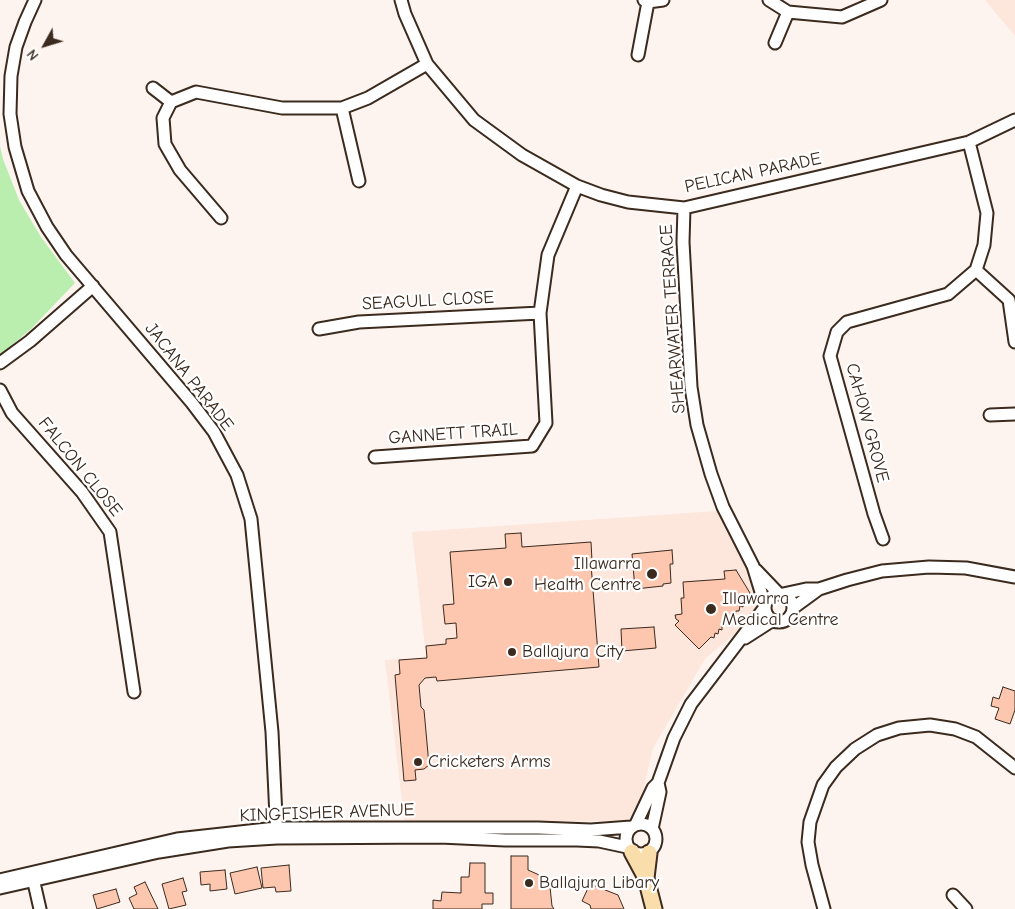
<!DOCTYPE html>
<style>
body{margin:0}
#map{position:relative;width:1015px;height:909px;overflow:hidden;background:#fef4ef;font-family:"Comic Neue",sans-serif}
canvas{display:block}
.north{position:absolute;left:20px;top:20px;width:50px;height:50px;-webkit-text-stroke:4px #fff;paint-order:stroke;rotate:231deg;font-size:14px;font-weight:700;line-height:20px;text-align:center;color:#3b2a1e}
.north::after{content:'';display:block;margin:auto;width:18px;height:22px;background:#3b2a1e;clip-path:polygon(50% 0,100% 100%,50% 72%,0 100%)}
</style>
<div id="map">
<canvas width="1015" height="909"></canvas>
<div class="north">N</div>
</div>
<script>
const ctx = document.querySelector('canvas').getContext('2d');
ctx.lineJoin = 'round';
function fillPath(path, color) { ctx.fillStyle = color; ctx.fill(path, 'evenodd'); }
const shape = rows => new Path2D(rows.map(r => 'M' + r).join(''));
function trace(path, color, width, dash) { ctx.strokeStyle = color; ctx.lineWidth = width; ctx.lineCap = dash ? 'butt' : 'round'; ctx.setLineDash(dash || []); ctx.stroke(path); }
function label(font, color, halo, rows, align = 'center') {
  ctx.font = font + ' "Comic Neue",sans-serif'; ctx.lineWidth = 4.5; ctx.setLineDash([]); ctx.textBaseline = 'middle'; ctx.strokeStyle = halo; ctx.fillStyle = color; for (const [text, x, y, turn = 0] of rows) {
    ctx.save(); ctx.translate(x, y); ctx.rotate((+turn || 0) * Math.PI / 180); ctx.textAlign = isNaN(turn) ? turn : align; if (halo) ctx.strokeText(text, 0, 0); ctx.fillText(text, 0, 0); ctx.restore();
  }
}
fillPath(shape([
 [985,0,1015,0,1015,36],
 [717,511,759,594,755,617,705,659,653,748,636,820,405,826,385,660,426,657,412,532]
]), '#fde6dc');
fillPath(shape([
 [0,146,3,159,19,200,41,237,75,283,31,329,0,355]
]), '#baeeaf');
const building = shape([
 [521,533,522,547,591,542,592,561,591,564,599,667,437,681,436,677,425,678,419,685,421,707,424,710,429,765,424,769,415,770,416,780,404,781,395,675,400,674,399,660,427,658,426,646,446,644,446,639,457,638,456,623,445,624,443,605,454,604,450,552,506,548,505,534,521,533],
 [672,550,673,564,670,564,671,583,663,584,663,586,635,589,632,554,672,550],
 [736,570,750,593,747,603,744,602,743,607,740,606,739,611,736,611,735,615,732,615,731,620,727,619,726,625,722,624,722,630,719,629,718,634,715,633,714,638,711,637,699,649,675,625,679,621,676,619,675,615,682,614,681,598,684,598,683,582,725,579,724,571,736,570],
 [654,627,656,648,622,651,621,629,654,627],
 [1003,687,1015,691,1015,710,1010,724,995,719,999,708,991,706,993,697,999,699,1003,687],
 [511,856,528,856,528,870,537,874,545,879,550,887,552,906,554,909,511,909,511,856],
 [470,863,485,863,485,893,493,893,493,904,482,904,482,909,433,909,433,900,441,901,442,892,461,893,461,877,469,877,470,863],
 [289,865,291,891,276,892,275,887,263,888,261,868,289,865],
 [257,867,262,888,235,894,230,873,257,867],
 [225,870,227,889,210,891,210,884,201,885,200,872,225,870],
 [183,878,187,891,182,892,186,905,169,909,162,884,183,878],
 [145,882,158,909,134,909,129,898,137,894,134,887,145,882],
 [590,884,618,895,624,909,591,909,590,905,582,901,590,884],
 [116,889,120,902,97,909,93,895,116,889]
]);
fillPath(building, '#fcc7ae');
trace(building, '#3b2a1e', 1);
const minor = shape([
 [35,0,25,22,16,47,11,76,10,114,15,147,28,191,47,227,66,255,192,403,214,432,237,475,251,519,272,732,277,838],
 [401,0,405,14,427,64,474,120,522,155,577,186,601,195,628,202,684,208,969,142,1015,120],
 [644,0,648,2,663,0],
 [769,0,788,12,842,17,881,0],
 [775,43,788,12],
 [638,55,648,2],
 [153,88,171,102],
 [342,108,359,181],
 [684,208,683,242,691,387,697,425,711,474,723,507,753,566,765,605],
 [221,218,180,170,165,144,163,118,171,102,196,92,282,108,342,108,368,98,427,64],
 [976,270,1009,300,1015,342],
 [319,329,359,322,540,313],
 [0,363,30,341,93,286],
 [0,390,12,413,82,492,110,532,134,692],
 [990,415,1015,414],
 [375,457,532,446,546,423,540,313,548,255,577,186],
 [883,539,874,514,830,356,837,332,847,322,948,294,976,270,984,245,987,213,969,142],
 [756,570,779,594],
 [783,594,806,589,819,589,847,580,882,571,929,567,966,568,1015,577],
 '765 608a14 14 0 1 1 28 0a14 14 0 1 1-28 0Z',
 [793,608,819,589],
 [745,638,773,620],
 '626 839a15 15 0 1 1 30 0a15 15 0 1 1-30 0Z',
 [636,824,653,788,658,783,674,738,691,704,765,607],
 [652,829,660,792,658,783],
 [32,874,40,909],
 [0,880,177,839,276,828,538,828,591,830,631,827],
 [0,888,159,852,228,841,277,838,440,837,505,840,577,840,599,841,627,847],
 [953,895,966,909],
 [824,909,812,865,808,842,810,822,823,785,836,767,855,749,877,735,899,728,930,725,955,729,976,737,1015,768]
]);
const major = shape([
 [632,852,646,878,654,909],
 [646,878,649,853]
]);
trace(minor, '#3b2a1e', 15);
trace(major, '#3b2a1e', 19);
trace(minor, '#fff', 11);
trace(major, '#f9ddab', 15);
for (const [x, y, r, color] of [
 [652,574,6,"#3b2a1e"],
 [508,582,5,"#3b2a1e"],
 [711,609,6,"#3b2a1e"],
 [512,652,5,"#3b2a1e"],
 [418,762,5,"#3b2a1e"],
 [529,883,5,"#3b2a1e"]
]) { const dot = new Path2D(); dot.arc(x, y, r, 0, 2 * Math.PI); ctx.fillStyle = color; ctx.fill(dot); trace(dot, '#fff', 2); }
label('18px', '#3b2a1e', '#fff', [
 ["PELICAN PARADE",753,173,-12],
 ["SEAGULL CLOSE",428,301,-3],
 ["SHEARWATER TERRACE",673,319,-94],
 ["JACANA PARADE",189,377,52],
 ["CAHOW GROVE",867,423,75],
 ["GANNETT TRAIL",453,434,-4],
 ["FALCON CLOSE",80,467,51],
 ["KINGFISHER AVENUE",327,813,-2]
]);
label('18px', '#3b2a1e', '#fff', [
 ["Illawarra",641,564,"right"],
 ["Health Centre",641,585,"right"],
 ["IGA",498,582,"right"],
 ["Illawarra",722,599],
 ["Medical Centre",722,620],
 ["Ballajura City",522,652],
 ["Cricketers Arms",428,762],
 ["Ballajura Libary",539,883]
], 'left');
</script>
